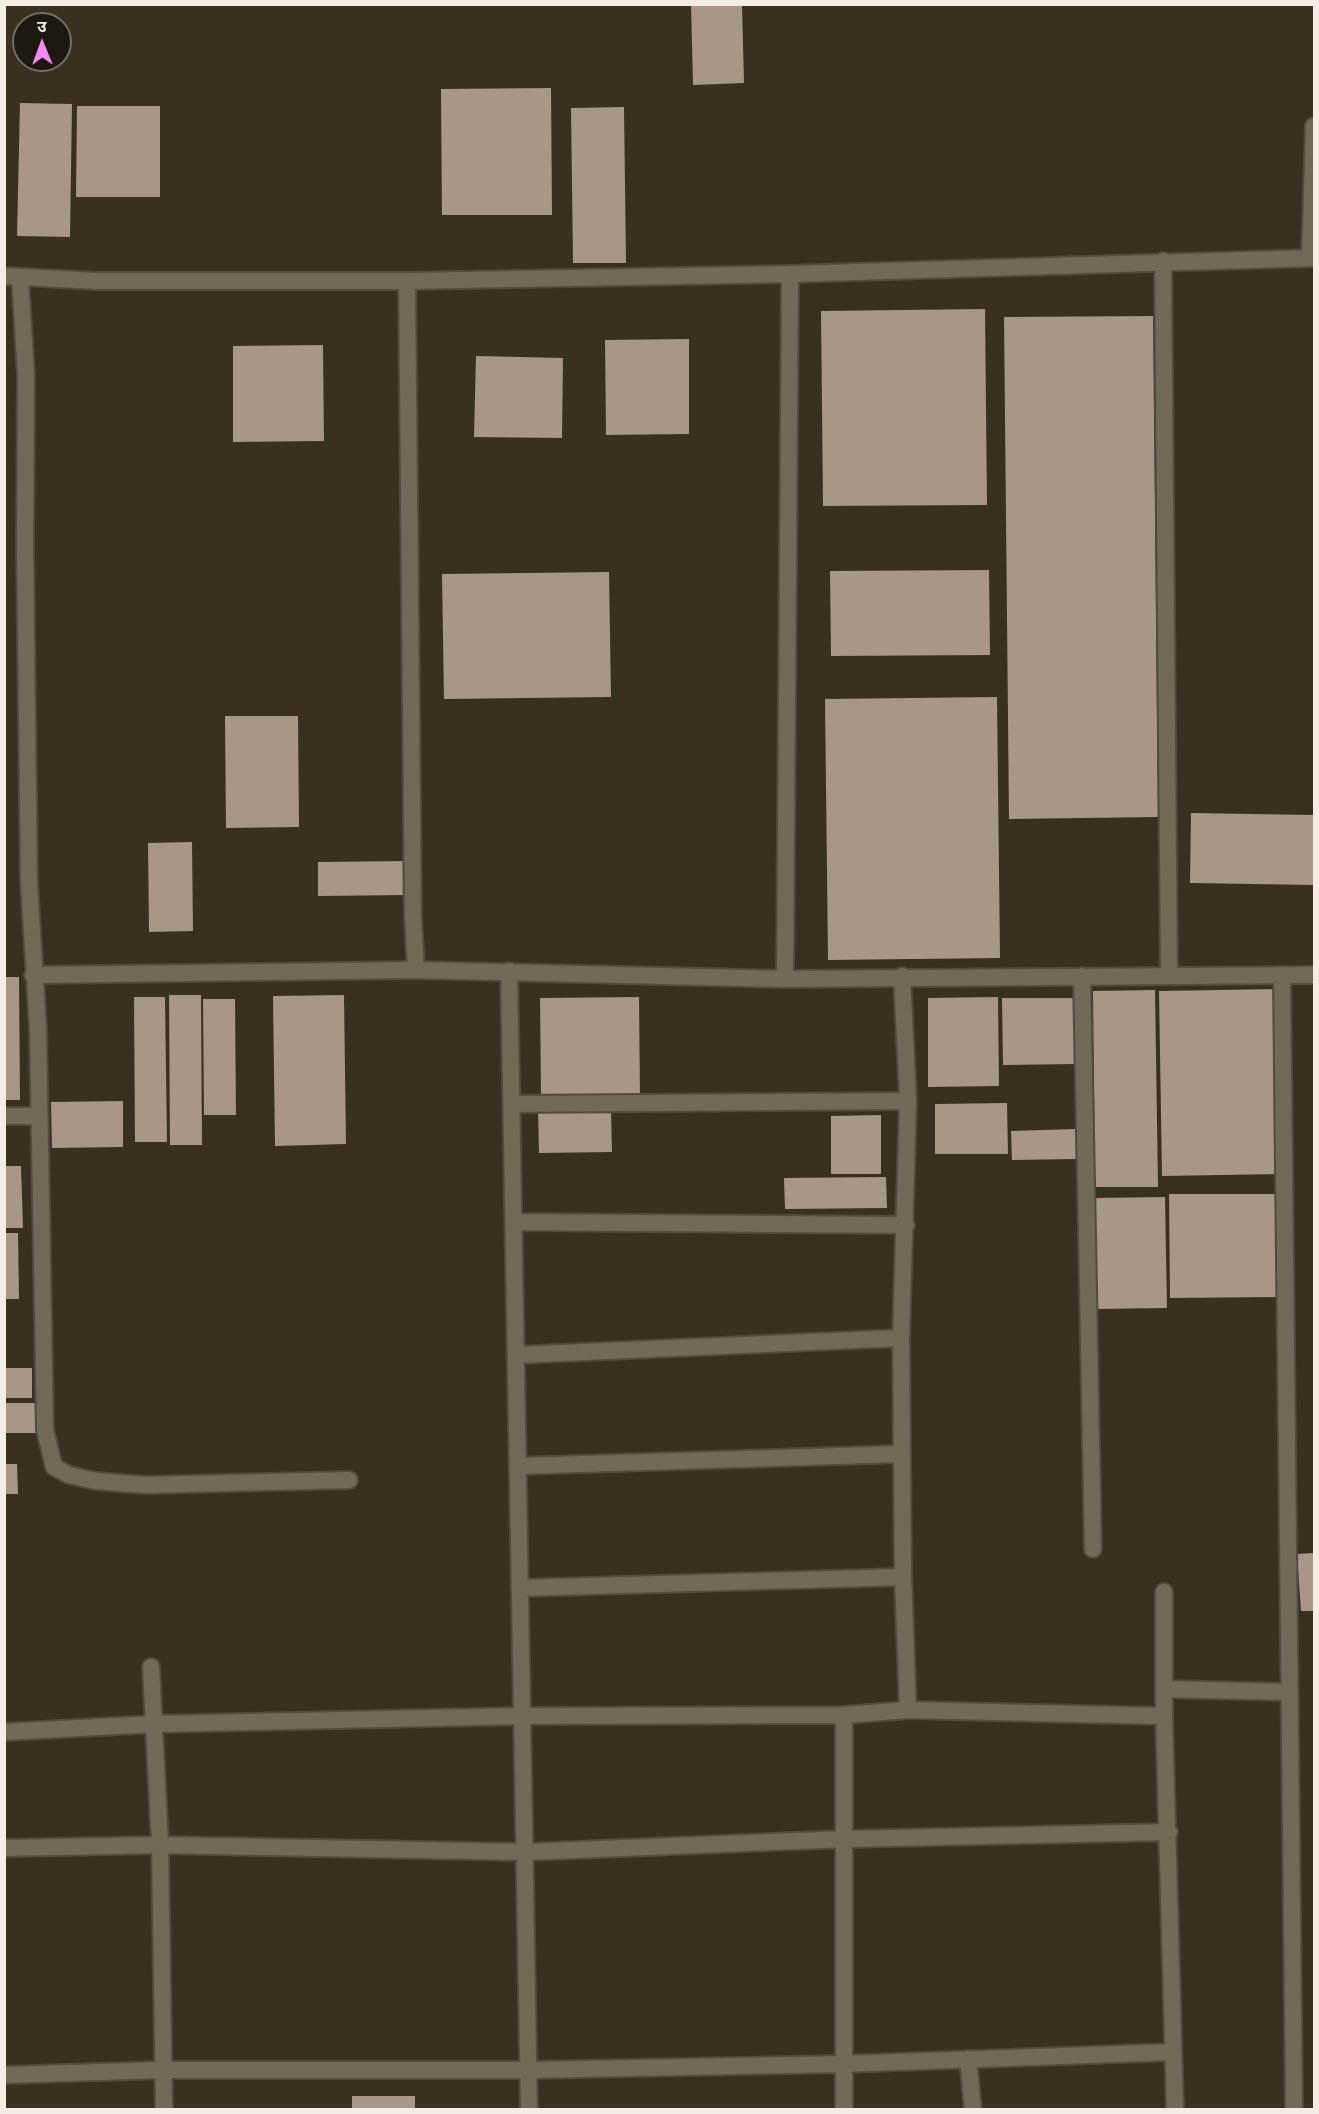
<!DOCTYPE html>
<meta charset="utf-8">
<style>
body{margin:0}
#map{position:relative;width:1319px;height:2114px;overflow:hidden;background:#393020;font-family:"Archivo Narrow","Noto Sans Devanagari",sans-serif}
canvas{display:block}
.frame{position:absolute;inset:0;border:6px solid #f3ede3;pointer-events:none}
.north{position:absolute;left:12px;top:12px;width:60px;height:60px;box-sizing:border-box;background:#1d1912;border:2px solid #736e66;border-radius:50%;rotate:359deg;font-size:16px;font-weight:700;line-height:24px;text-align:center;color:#f3ede3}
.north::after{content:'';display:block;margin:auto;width:21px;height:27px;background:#f489f0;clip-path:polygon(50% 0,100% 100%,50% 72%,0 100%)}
</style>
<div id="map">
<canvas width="1319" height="2114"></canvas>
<div class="frame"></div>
<div class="north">उ</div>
</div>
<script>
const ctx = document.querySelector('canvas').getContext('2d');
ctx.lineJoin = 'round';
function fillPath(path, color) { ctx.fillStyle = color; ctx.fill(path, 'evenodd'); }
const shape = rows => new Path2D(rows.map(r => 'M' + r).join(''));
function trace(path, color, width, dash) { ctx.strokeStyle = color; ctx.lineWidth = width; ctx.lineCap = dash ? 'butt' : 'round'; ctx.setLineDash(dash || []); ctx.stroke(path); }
fillPath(shape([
 [691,4,742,4,744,83,693,85],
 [551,88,552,215,442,215,441,89],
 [20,103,72,104,70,237,17,236],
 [77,106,160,106,160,197,76,197],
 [624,107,626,263,573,263,571,108],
 [985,309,987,505,823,506,821,311],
 [1153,316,1158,817,1009,819,1004,317],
 [689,339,689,434,606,435,605,340],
 [323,345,324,441,233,442,233,346],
 [476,356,563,358,562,438,474,437],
 [989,570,990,655,831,656,830,571],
 [609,572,611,697,444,699,442,574],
 [997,697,1000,958,828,960,825,699],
 [225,716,298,716,299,827,226,828],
 [1191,813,1314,815,1314,885,1190,883],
 [192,842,193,931,149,932,148,843],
 [409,861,409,895,318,896,318,862],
 [4,977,19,977,20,1100,4,1100],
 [1279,989,1281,1174,1162,1176,1159,991],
 [1155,990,1158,1187,1095,1187,1093,991],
 [169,995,201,995,202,1145,170,1145],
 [344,995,346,1144,275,1146,273,996],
 [134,997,165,997,167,1142,135,1142],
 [639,997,640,1097,541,1098,540,998],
 [998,997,999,1086,928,1087,928,998],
 [1002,998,1077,998,1078,1064,1003,1065],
 [203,999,235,999,236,1115,204,1115],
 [123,1101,123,1147,52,1148,51,1102],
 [1007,1103,1008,1154,935,1154,935,1104],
 [611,1110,612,1152,539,1153,538,1111],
 [881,1115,881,1174,831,1174,831,1116],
 [1076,1129,1077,1159,1012,1160,1011,1131],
 [4,1166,21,1166,23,1228,4,1228],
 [886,1177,887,1208,785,1209,784,1178],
 [1169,1194,1277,1194,1278,1297,1170,1298],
 [1165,1197,1167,1308,1096,1309,1094,1198],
 [4,1233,18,1233,19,1299,4,1299],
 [4,1368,32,1368,32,1398,4,1398],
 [4,1403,36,1403,37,1433,4,1433],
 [4,1464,17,1464,18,1494,4,1494],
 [1314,1553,1314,1611,1301,1611,1297,1554],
 [352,2096,415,2096,415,2110,352,2110]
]), '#a89687');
const service = shape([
 [1163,261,1169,976],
 [407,281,413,918,416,970],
 [1282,975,1294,2110],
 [902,976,908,1101,901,1338,903,1577,908,1710],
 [1082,976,1093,1549],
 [785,979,790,274],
 [1164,1689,1289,1692]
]);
const minor = shape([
 [1310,258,1314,126],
 [4,276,97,281,407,281,790,274,1314,258],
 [20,278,26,375,25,547,29,883,38,1029,45,1430,54,1467,69,1475,96,1481,145,1485,349,1480],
 [509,971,529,2110],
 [33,975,416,970,785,979,1314,975],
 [512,1104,908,1101],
 [4,1116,39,1116],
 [514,1222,906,1225],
 [516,1355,901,1338],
 [518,1466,902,1454],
 [520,1588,903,1577],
 [1164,1592,1164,1716,1175,2110],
 [151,1667,160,1845,164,2110],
 [844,1715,844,2110],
 [4,1732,154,1724,523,1716,844,1715,908,1710,1164,1716],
 [4,1848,160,1845,525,1852,845,1839,1169,1832],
 [968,2059,973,2110],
 [4,2075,163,2070,529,2070,842,2064,1173,2052]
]);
trace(service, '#534b3d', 20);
trace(minor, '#534b3d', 20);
trace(service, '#726957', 16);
trace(minor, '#726957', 16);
</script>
